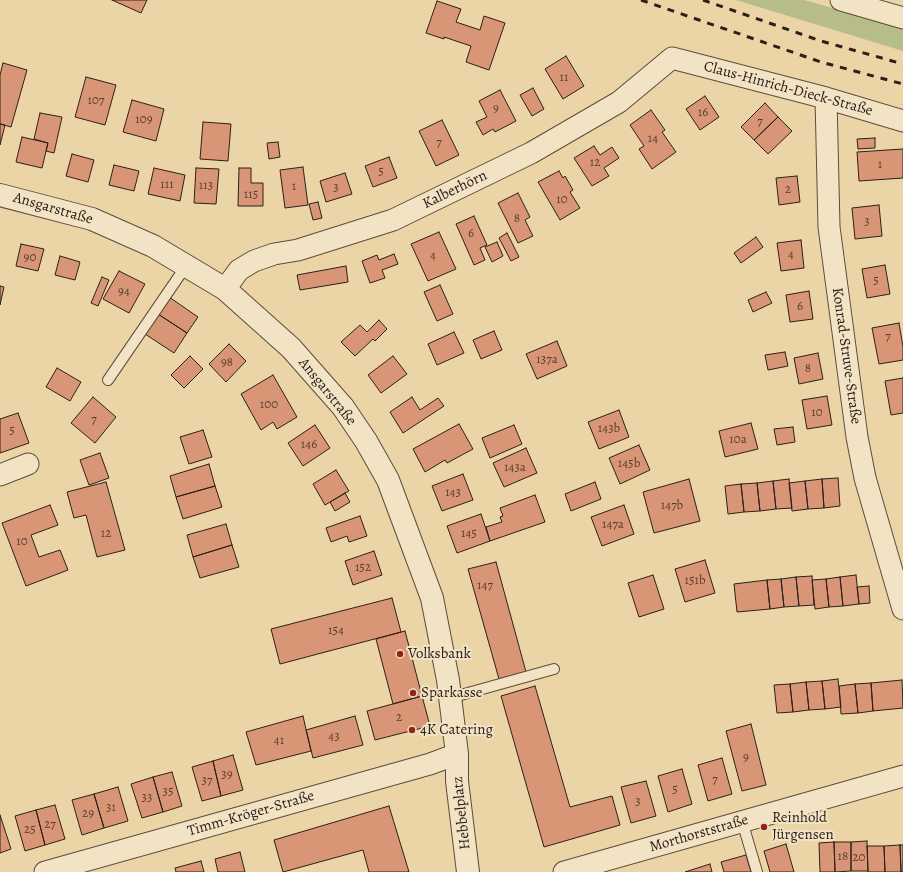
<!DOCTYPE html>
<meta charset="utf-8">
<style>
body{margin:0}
canvas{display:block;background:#ebd4a6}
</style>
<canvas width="903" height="872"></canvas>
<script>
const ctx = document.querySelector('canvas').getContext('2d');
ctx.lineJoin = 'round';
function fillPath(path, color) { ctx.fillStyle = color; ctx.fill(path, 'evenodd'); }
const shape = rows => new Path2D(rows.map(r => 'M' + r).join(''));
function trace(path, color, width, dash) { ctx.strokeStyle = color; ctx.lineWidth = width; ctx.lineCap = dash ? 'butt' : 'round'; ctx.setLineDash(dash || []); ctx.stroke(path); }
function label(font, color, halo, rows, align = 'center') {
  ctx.font = font + ' Alegreya,serif'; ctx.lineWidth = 4; ctx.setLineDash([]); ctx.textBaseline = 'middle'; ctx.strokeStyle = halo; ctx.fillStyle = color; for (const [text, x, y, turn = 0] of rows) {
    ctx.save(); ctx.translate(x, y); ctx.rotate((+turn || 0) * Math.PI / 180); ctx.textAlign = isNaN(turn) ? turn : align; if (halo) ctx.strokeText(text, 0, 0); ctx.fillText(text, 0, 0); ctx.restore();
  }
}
fillPath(shape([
 [736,0,804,0,903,28,903,51]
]), '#b6bd88');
const building = shape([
 [112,0,147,0,141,13,112,0],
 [437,1,461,9,456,22,480,30,484,16,505,23,489,70,466,62,471,46,444,37,444,39,426,33,437,1],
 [566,56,584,86,563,99,545,69,566,56],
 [3,63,27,70,11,127,0,124,0,75,3,63],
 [86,77,116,85,105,125,75,117,86,77],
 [533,88,544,109,532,116,520,95,533,88],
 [500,90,516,121,495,132,493,129,483,135,476,122,487,117,479,101,500,90],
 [705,96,719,117,700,130,686,109,705,96],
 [132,100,164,109,156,141,123,132,132,100],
 [765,103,778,117,754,140,741,127,765,103],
 [651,110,665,130,662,132,676,152,652,169,639,149,644,146,630,125,651,110],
 [40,113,62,117,54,153,46,151,48,143,34,139,40,113],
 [778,117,792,131,768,154,754,140,778,117],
 [442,120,459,155,436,166,419,131,442,120],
 [203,122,231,124,228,161,200,159,203,122],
 [0,124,5,125,0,145,0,124],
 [22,137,48,143,42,168,16,162,22,137],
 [875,138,875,148,858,149,857,139,875,138],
 [278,142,280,157,269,159,267,143,278,142],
 [594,146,600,155,612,147,619,158,604,168,609,176,592,186,574,158,594,146],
 [903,149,903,178,859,181,857,152,903,149],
 [72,154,94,160,88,182,66,176,72,154],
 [389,157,397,178,373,187,365,166,389,157],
 [114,165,139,171,134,191,109,185,114,165],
 [303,167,308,205,285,208,280,170,303,167],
 [154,168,185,175,180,201,148,194,154,168],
 [196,168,219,169,216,204,194,203,196,168],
 [239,168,251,168,251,183,263,183,263,206,238,206,239,168],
 [559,171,563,178,565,176,573,190,570,192,580,208,560,220,538,182,559,171],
 [345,173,352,194,326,202,320,181,345,173],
 [797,176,800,202,779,205,776,178,797,176],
 [518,193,530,217,525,220,533,236,518,243,498,203,518,193],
 [318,202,322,218,313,220,309,204,318,202],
 [879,205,882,236,855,239,852,208,879,205],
 [474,216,487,245,480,248,485,260,474,265,456,224,474,216],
 [439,232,456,269,428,281,411,244,439,232],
 [507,233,519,257,511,261,499,238,507,233],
 [756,237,763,247,741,263,734,253,756,237],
 [801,240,804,268,781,271,777,243,801,240],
 [497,242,503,256,492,262,485,247,497,242],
 [21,244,44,249,38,271,16,266,21,244],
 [394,254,398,264,382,270,385,278,370,283,362,261,377,255,379,260,394,254],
 [60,256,80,262,75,280,55,275,60,256],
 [885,265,890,294,867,298,862,269,885,265],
 [346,266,348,282,300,290,297,275,346,266],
 [119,271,145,284,129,313,103,299,119,271],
 [102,277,109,280,98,306,91,303,102,277],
 [440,285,453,314,437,321,424,292,440,285],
 [0,286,4,287,0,305,0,286],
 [809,291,813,319,790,322,786,295,809,291],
 [766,292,772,303,753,312,748,300,766,292],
 [169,297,198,317,187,333,158,314,169,297],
 [158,314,187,333,174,353,145,334,158,314],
 [379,320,387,329,375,341,373,339,355,356,341,342,360,325,367,332,379,320],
 [899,323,903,347,903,360,879,364,872,328,899,323],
 [494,331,502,350,481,359,473,340,494,331],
 [454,332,464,353,437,365,428,344,454,332],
 [557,341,567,366,537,379,526,354,557,341],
 [229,344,246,361,226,382,209,364,229,344],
 [785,352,788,366,768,370,765,355,785,352],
 [818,353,823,379,799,384,794,358,818,353],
 [190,356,203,369,184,388,171,375,190,356],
 [393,356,407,374,381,393,368,375,393,356],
 [57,368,81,382,70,401,46,387,57,368],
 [273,375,297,417,277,429,273,422,261,430,241,394,273,375],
 [903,378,903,413,891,415,885,381,903,378],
 [827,396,832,425,807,429,802,400,827,396],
 [93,397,116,417,95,443,71,423,93,397],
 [412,397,420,410,438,398,444,406,403,433,390,412,412,397],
 [619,410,629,437,599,449,588,422,619,410],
 [18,413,29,443,0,453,0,419,18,413],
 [751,423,758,449,725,457,719,431,751,423],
 [459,424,473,449,447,463,445,460,425,472,413,449,459,424],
 [315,425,330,448,303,466,288,443,315,425],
 [514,425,522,444,490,458,482,438,514,425],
 [793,427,795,442,777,445,774,429,793,427],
 [203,430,212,457,189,464,180,437,203,430],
 [639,445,650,470,620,484,609,458,639,445],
 [526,448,537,473,504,487,493,463,526,448],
 [100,453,109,478,89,485,80,460,100,453],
 [209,464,215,486,176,497,170,476,209,464],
 [336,470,349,491,325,505,313,484,336,470],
 [463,474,473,500,442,511,432,486,463,474],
 [838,478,840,506,824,508,822,479,838,478],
 [689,479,700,521,654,533,643,492,689,479],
 [789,479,792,508,776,509,773,481,789,479],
 [822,479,824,508,808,509,805,481,822,479],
 [773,481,776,509,760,511,757,483,773,481],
 [805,481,808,509,792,511,789,483,805,481],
 [106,482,125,550,97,557,86,515,74,518,67,492,106,482],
 [595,482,601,499,571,511,565,494,595,482],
 [757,483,760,511,744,512,741,484,757,483],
 [741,484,744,512,728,514,725,486,741,484],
 [215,486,222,507,183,519,176,497,215,486],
 [345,493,350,502,335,511,330,502,345,493],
 [535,495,545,522,490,541,486,527,502,522,500,517,503,516,500,508,535,495],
 [50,505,58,525,31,535,39,557,60,550,68,570,26,586,2,523,50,505],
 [624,505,634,534,602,546,591,517,624,505],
 [481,514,490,541,457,553,447,526,481,514],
 [360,516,367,536,349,542,347,536,331,542,326,528,360,516],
 [226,524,232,545,193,557,187,535,226,524],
 [232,545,239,567,200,578,193,557,232,545],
 [374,551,382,575,353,585,345,561,374,551],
 [705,560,715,593,685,602,675,569,705,560],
 [496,562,526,672,499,679,468,569,496,562],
 [653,575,664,609,639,617,628,583,653,575],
 [856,575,859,604,843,606,840,577,856,575],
 [812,576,814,605,799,606,796,577,812,576],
 [796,577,799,606,784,607,781,579,796,577],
 [840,577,843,606,829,607,826,579,840,577],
 [781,579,784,607,770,609,767,580,781,579],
 [826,579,829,607,815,609,812,580,826,579],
 [767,580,770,609,737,612,734,584,767,580],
 [869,586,870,603,859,604,857,587,869,586],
 [392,598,401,632,280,664,271,629,392,598],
 [405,631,422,696,393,704,376,639,405,631],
 [838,679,841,707,825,709,822,681,838,679],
 [902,680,903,708,873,711,871,683,902,680],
 [822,681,825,709,809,710,806,682,822,681],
 [806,682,809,710,793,712,790,684,806,682],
 [871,683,873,711,858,713,855,684,871,683],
 [790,684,793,712,777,713,774,685,790,684],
 [855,684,858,713,841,714,839,686,855,684],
 [535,686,570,807,612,796,620,825,544,847,501,696,535,686],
 [422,696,430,726,375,740,367,711,422,696],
 [303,716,311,751,256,765,246,732,303,716],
 [355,716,363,745,313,758,306,730,355,716],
 [751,724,766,785,742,791,726,731,751,724],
 [233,755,243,790,221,796,213,761,233,755],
 [722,758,732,794,708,801,698,765,722,758],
 [213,761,221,796,202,801,192,767,213,761],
 [682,769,692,804,668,812,658,776,682,769],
 [172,772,182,806,163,812,153,777,172,772],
 [153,777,163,812,142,818,131,784,153,777],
 [646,781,656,816,631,823,621,787,646,781],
 [118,787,128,821,104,828,94,794,118,787],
 [94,794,104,828,82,835,72,800,94,794],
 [55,805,65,839,45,845,36,810,55,805],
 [389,806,409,872,369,872,363,850,283,872,274,840,389,806],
 [36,810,45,845,25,851,15,816,36,810],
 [0,815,11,849,0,853,0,815],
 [867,841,868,871,851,871,851,842,867,841],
 [834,842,835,872,820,872,819,843,834,842],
 [834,842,851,842,851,871,835,872,834,842],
 [786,844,794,872,770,872,764,851,786,844],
 [900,845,901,872,885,872,884,846,900,845],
 [900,845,903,845,903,872,901,872,900,845],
 [867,846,884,846,885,872,868,872,867,846],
 [240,852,245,872,218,872,215,859,240,852],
 [746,855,751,872,724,872,721,862,746,855],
 [201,861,204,872,176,872,175,868,201,861],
 [710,864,712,872,685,872,710,864]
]);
fillPath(building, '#d99676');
trace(building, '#2d2019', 1);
const service = shape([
 [108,380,186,266],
 [450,698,554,669],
 [742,821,757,872]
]);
const minor = shape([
 [841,0,903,18],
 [826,98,829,227,857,437,865,478,903,609],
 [225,289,239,270,254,261,274,254,298,250,393,220,531,153,619,102,672,58,826,98,903,121],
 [0,475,28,464],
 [45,872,430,764,457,754],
 [564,872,903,776]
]);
const tertiary = shape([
 [0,195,92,219,153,246,225,289,291,348,343,407,366,441,388,480,432,598,448,680,457,754,457,781,468,872]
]);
trace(service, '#5c4d3c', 12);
trace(minor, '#5c4d3c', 23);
trace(tertiary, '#5c4d3c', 24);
trace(service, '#f2e3c5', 10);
trace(minor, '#f2e3c5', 21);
trace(tertiary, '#f2e3c5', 22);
trace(shape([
 [641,0,821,62,903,84],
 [703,0,821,41,903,64]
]), '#2d2019', 3, [7, 7]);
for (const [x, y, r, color] of [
 [400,654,4,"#8f2418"],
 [413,693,4,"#8f2418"],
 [412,730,4,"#8f2418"],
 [764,827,4,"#8f2418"]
]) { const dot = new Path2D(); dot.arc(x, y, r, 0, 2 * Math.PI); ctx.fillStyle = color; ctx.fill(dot); trace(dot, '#f2e3c5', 1.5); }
label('13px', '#583e30', null, [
 ["11",564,78],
 ["107",96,101],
 ["9",496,109],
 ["16",703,113],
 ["109",144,120],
 ["7",760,122],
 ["14",653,139],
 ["7",439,143],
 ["12",595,163],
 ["1",880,165],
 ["5",381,172],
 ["111",167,185],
 ["113",206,186],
 ["1",294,187],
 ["3",336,188],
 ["2",788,190],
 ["115",251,195],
 ["10",562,200],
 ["8",517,219],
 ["3",867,222],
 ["6",471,234],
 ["4",791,255],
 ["4",433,256],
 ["90",30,258],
 ["5",876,281],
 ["94",124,292],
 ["6",800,307],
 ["7",888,337],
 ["137a",547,360],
 ["98",227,363],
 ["8",808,369],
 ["100",269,405],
 ["10",817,413],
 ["7",94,420],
 ["143b",609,429],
 ["5",12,431],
 ["10a",738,440],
 ["146",309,445],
 ["145b",629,464],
 ["143a",515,468],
 ["143",453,493],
 ["147b",672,506],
 ["147a",613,525],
 ["12",106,534],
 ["145",469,534],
 ["10",22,542],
 ["152",363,568],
 ["151b",695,581],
 ["147",485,586],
 ["154",336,631],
 ["2",399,718],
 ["43",334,737],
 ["41",279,741],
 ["9",746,758],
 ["39",227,775],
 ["7",715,780],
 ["37",207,781],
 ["5",675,790],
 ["35",168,792],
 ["33",147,798],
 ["3",638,802],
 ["31",111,808],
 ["29",88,814],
 ["27",50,825],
 ["25",30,830],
 ["18",843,857],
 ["20",859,858]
]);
label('15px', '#2d2019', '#f2e3c5', [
 ["Claus-Hinrich-Dieck-Straße",788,89,15],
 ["Kalberhörn",455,190,-26],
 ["Ansgarstraße",53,209,16],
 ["Konrad-Struve-Straße",846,356,82],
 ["Ansgarstraße",327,392,51],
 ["Hebbelplatz",462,813,-96],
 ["Timm-Kröger-Straße",251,814,-16],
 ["Morthorststraße",699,834,-16]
]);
label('15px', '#2d2019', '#f2e3c5', [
 ["Volksbank",408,654],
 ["Sparkasse",421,693],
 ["4K Catering",420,730],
 ["Reinhold",772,818],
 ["Jürgensen",772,835]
], 'left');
</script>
